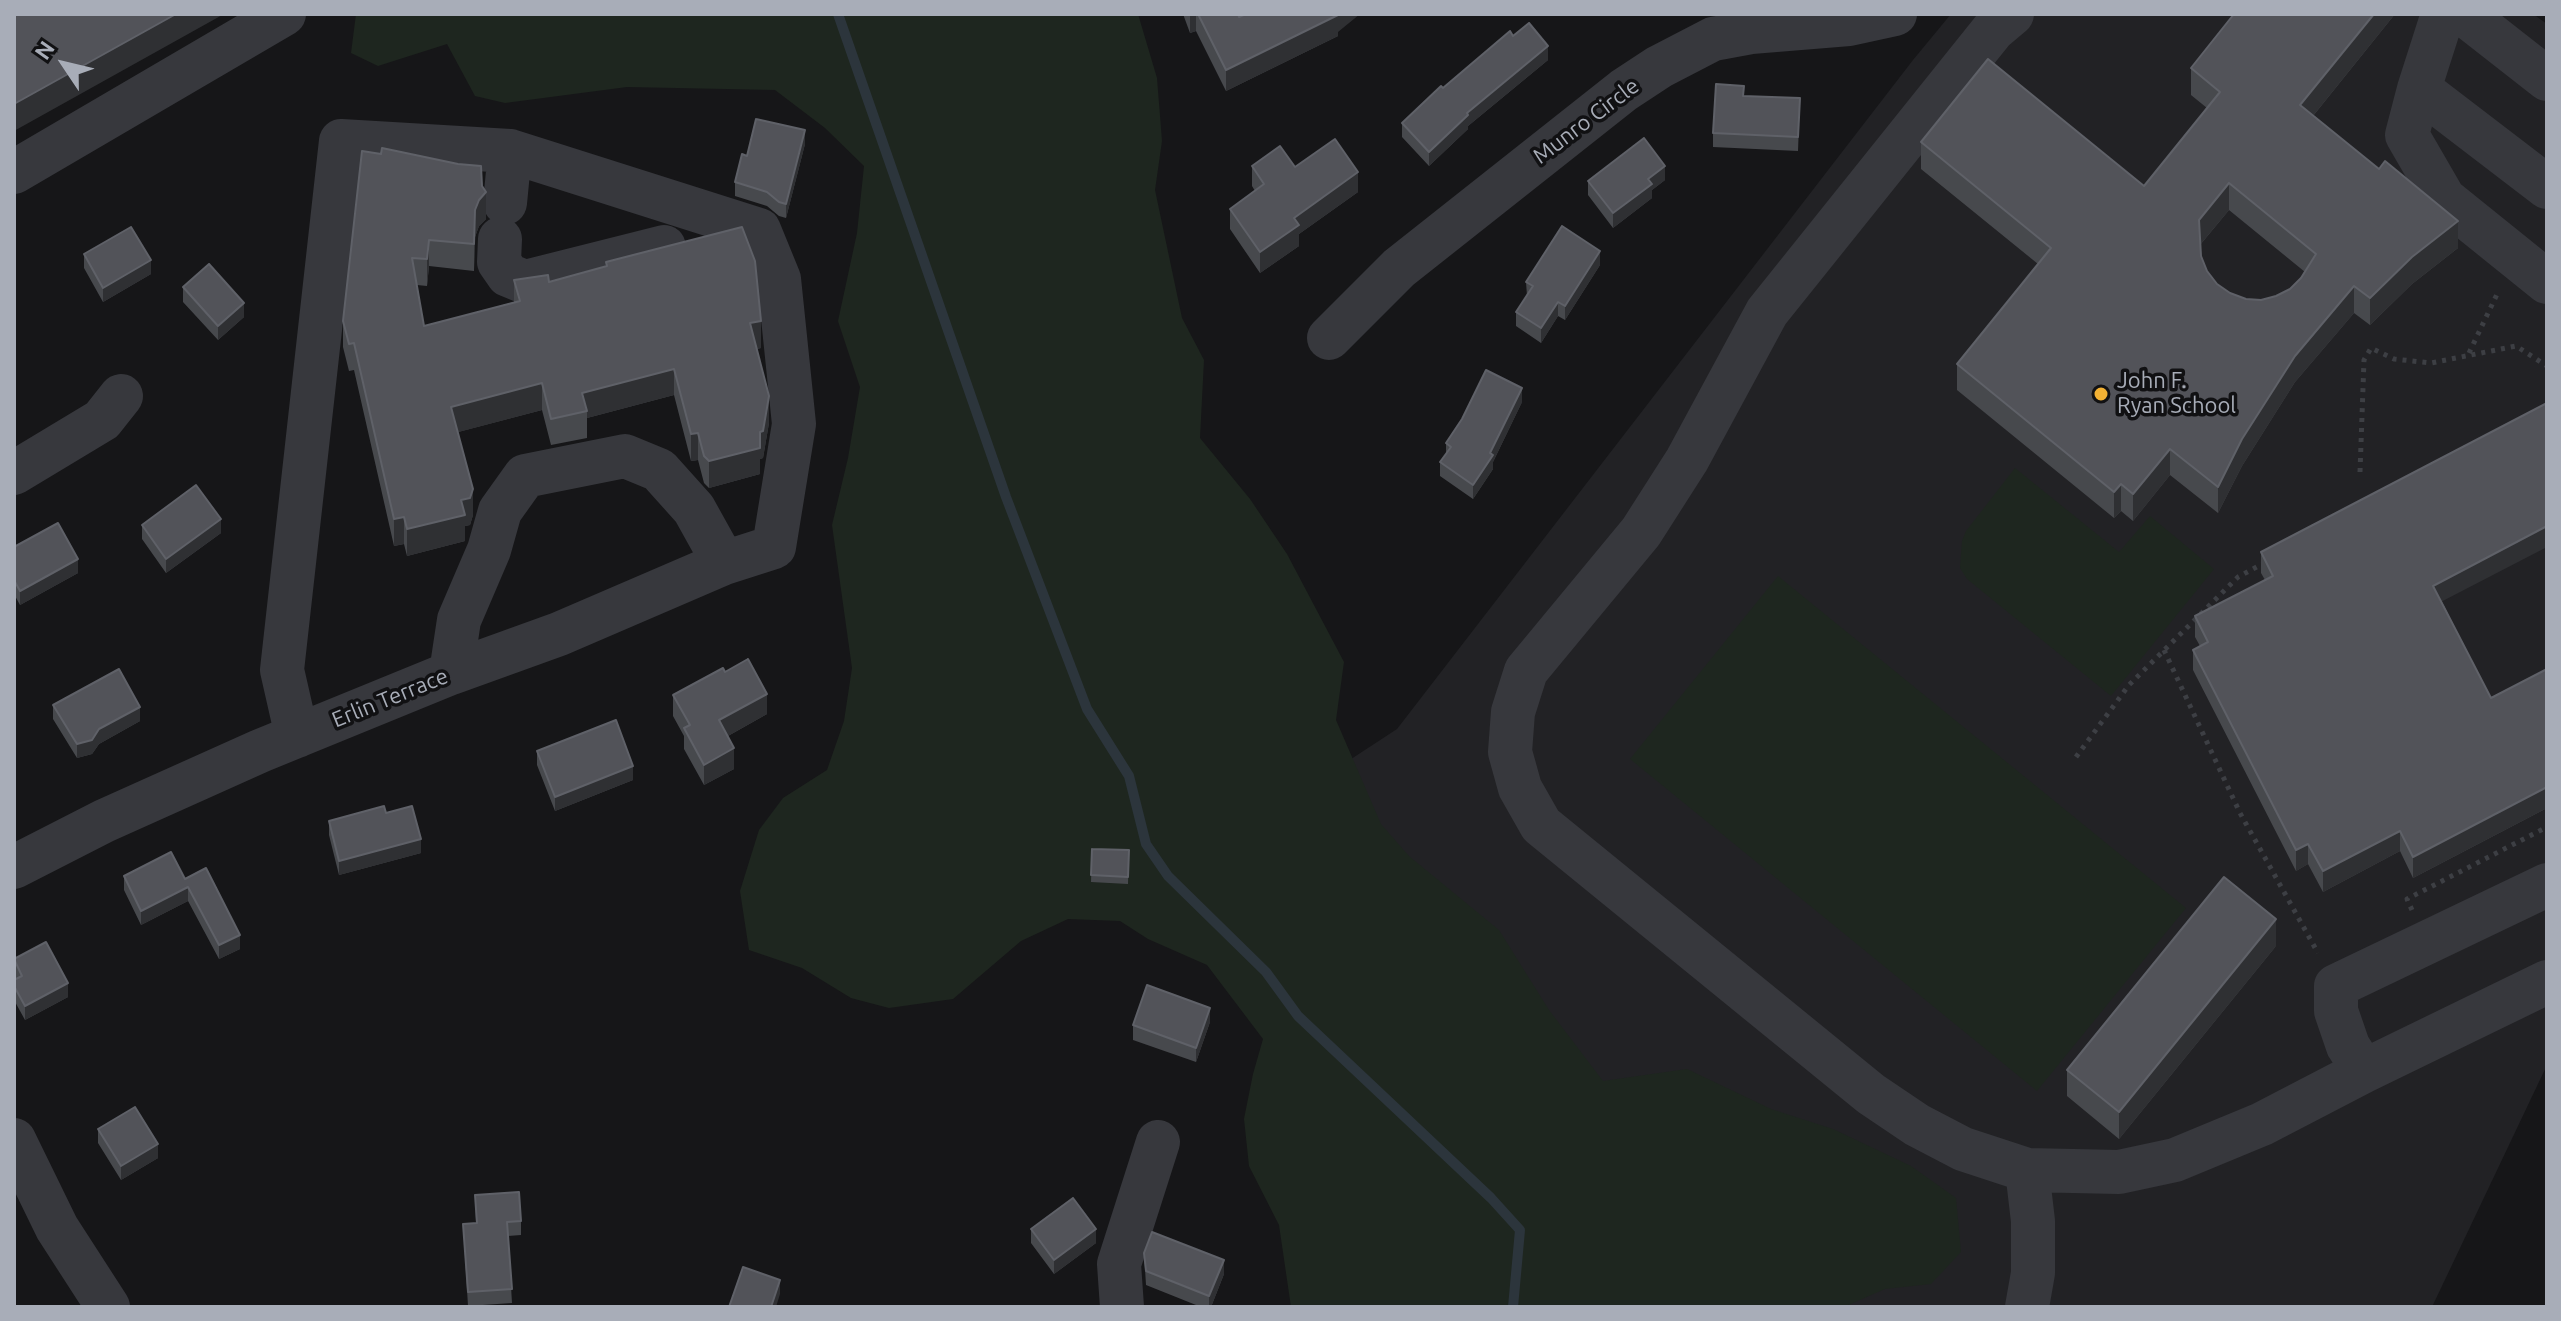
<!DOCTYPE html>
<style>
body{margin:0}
#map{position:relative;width:2561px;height:1321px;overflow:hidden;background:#161618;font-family:Ubuntu,sans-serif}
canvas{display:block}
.frame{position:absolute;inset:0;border:16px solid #a8adb8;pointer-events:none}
.north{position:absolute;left:24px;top:24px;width:80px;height:80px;-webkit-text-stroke:6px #111113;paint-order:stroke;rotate:305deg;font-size:22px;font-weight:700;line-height:32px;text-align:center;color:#a8adb8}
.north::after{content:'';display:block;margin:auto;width:28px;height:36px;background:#a8adb8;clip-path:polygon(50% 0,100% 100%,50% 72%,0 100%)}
</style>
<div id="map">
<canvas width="2561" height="1321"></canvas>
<div class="frame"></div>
<div class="north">N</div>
</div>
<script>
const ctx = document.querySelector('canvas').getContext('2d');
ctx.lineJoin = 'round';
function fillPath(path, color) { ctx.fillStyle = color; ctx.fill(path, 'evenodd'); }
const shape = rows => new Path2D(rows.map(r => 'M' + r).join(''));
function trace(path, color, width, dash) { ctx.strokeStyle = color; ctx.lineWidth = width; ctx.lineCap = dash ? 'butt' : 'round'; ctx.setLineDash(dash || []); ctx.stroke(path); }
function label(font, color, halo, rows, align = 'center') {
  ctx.font = font + ' Ubuntu,sans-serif'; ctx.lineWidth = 7; ctx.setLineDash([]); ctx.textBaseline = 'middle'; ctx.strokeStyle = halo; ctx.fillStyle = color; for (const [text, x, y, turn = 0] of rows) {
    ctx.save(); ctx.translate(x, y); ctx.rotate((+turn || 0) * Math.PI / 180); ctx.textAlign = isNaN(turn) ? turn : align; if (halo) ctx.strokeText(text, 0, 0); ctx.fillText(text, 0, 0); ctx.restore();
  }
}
fillPath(shape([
 [1951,14,2533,14,2547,24,2547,1065,2432,1307,1527,1307,1186,867,1397,729,1913,60]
]), '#222225');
fillPath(shape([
 [356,14,1138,14,1157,78,1162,141,1155,190,1182,318,1204,360,1200,438,1250,499,1287,554,1344,662,1336,720,1381,824,1409,856,1499,930,1549,1010,1603,1081,1687,1069,1771,1109,1833,1129,1911,1166,1956,1198,1961,1252,1931,1284,1885,1289,1844,1307,1291,1307,1279,1225,1249,1166,1244,1119,1253,1074,1263,1039,1207,965,1148,939,1120,921,1068,919,1021,941,953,999,889,1008,851,998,802,968,749,950,740,891,759,830,783,798,827,770,844,721,852,668,832,525,848,458,860,387,838,321,857,233,864,166,825,128,775,90,627,87,505,103,475,96,447,44,378,66,351,53],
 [2015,468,2119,552,2150,516,2214,569,2111,696,1967,579,1960,568,1962,541,1966,531],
 [1778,576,2186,908,2037,1091,1630,759]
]), '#1e261f');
trace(shape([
 [838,14,1006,497,1087,709,1129,776,1146,844,1168,876,1266,972,1298,1016,1491,1198,1520,1230,1513,1307]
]), '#2c353c', 10);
trace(shape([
 [2469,353,2499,290],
 [2360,472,2364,360,2371,348,2394,359,2431,363,2516,346,2547,366],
 [2164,650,2240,813,2318,953],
 [2076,757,2129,685,2238,577,2264,563],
 [2412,910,2407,899,2547,827]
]), '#3d3f44', 5, [4, 6]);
trace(shape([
 [2012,14,1993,30,1767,312,1687,460,1641,532,1526,671,1513,712,1510,752,1520,788,1541,825,1871,1094,1917,1125,1963,1149,2027,1170,2119,1172,2175,1160,2262,1124,2364,1071],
 [2443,14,2419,89,2407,135,2444,199,2547,282],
 [2464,14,2547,79],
 [2419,89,2547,187],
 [14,172,284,14],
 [505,203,510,151],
 [500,239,499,262,508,275,525,282,664,247],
 [1329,338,1399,268,1624,90,1659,67,1713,39,1751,32,1849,24,1895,14],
 [14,473,102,420,121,396],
 [451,673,459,620,489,550,500,511,525,476,625,456,659,470,694,509,724,563],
 [14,867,104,821,260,751,451,673,559,634,724,563,774,547,794,424,779,279,759,230,510,151,341,141,282,670,297,736],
 [2547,885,2336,986,2336,1011,2348,1046,2364,1071,2547,982],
 [14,1140,57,1228,108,1307],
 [1122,1307,1119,1264,1158,1142],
 [2027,1307,2033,1273,2033,1221,2027,1170]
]), '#37383d', 44);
fillPath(shape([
 [1183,14,1238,14,1239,17,1338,32,1338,36,1226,91,1196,31,1190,33],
 [2234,14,2395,14,2313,116,2458,248,2412,284,2370,325,2354,313,2295,382,2242,466,2218,513,2170,475,2133,521,2121,511,2114,518,1957,390,1957,364,2038,264,1921,169,1921,142,2144,186,2207,108,2191,95,2191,68],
 [2229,210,2305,272,2301,278,2290,289,2276,296,2261,300,2246,299,2230,293,2217,284,2207,271,2201,256,2200,245],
 [1513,36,1548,60,1468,126,1468,129,1429,166,1402,137,1402,123,1443,88],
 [1744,96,1800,98,1798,151,1713,147,1713,133],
 [805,144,786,218,779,216,767,206,735,196,735,182,747,156],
 [1252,166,1295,167,1358,192,1299,234,1299,246,1260,273,1230,229,1230,209,1255,191,1252,186],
 [1665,180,1652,190,1652,198,1613,228,1588,195,1588,181],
 [482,186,486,219,479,226,475,237,474,271,429,266,427,286,417,285,424,326,514,302,514,280,549,282,606,266,606,262,761,348,757,349,769,423,763,458,760,459,760,474,709,488,704,483,698,460,691,461,674,395,587,418,587,438,551,445,542,410,458,432,473,515,470,525,465,526,465,541,407,556,404,544,394,546,354,370,349,371,343,347,343,321],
 [84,254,151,274,103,302,84,268],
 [1600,265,1565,320,1558,316,1541,343,1516,326,1516,312,1527,296,1526,282],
 [183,287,244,317,218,340,183,302],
 [1522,402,1493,462,1493,469,1473,499,1440,476,1440,462,1446,454,1446,443],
 [142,525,221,533,166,573,142,539],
 [14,547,78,573,20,605,14,594],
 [2261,552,2442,602,2491,698,2547,669,2547,808,2413,878,2400,851,2323,892,2308,864,2296,871,2193,670,2193,650,2200,646,2195,637,2195,616,2265,580,2261,573],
 [725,672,767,714,728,736,734,769,704,785,684,749,684,736,673,716,673,695],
 [53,705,140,721,99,744,92,754,77,758,53,719],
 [537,751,633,780,555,811,537,765],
 [386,813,421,853,339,875,329,835,329,821],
 [1092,849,1129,850,1128,884,1091,882],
 [124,876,185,879,240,949,219,959,188,901,141,925,124,890],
 [2276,946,2119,1139,2067,1096,2067,1070],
 [14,959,68,997,25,1020,14,1000,14,980,16,979,14,976],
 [1210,1022,1196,1062,1133,1040,1133,1025],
 [98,1129,158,1158,121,1180,98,1143],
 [475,1195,521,1221,521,1235,508,1236,512,1303,468,1306,463,1224,476,1223],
 [1031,1229,1096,1243,1054,1274,1031,1243],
 [1144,1253,1224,1274,1211,1307,1201,1307,1146,1285]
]), '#47494d');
fillPath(shape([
 [176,14,224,14,14,131,14,104],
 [1190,14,1196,14,1196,31,1190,33],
 [1336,14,1360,14,1338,32,1338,36,1226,91,1226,70],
 [2374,14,2395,14,2300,132,2300,105],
 [1548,46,1548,60,1468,126,1468,129,1429,166,1429,152,1467,113],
 [805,130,805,144,786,218,786,204],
 [1665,166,1665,180,1652,190,1652,198,1613,228,1613,213,1648,179],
 [1358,172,1358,192,1299,234,1299,246,1260,273,1260,252,1294,218],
 [2229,183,2229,210,2199,246,2199,220],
 [486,192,486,219,479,226,475,237,474,271,475,210,479,200],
 [2458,221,2458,248,2412,284,2370,325,2370,298,2412,257],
 [429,240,429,266,427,286,427,259],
 [1600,251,1600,265,1565,320,1565,306],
 [151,260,151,274,103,302,103,288],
 [2354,286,2354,313,2295,382,2242,466,2218,513,2218,487,2242,439,2295,356],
 [1558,302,1558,316,1541,343,1541,328],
 [244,303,244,317,218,340,218,326],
 [761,321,761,348,750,350,750,323],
 [674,369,674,395,587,418,587,411,582,393],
 [542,383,542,410,451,434,451,407],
 [1522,388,1522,402,1493,462,1493,469,1473,499,1473,485,1490,453],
 [769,396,769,423,763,458,760,459,760,474,709,488,709,461,760,432],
 [698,433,698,460,691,461,691,434],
 [2170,449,2170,475,2133,521,2133,494],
 [2121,484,2121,511,2114,518,2114,492],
 [473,489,473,515,470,525,465,526,465,541,407,556,407,529,461,500],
 [404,517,404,544,394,546,394,519],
 [221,519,221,533,166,573,166,559],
 [2547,526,2547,547,2433,606,2433,586],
 [78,559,78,573,20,605,20,591],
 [767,694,767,714,719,741,719,720],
 [140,707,140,721,99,744,92,754,77,758,77,744,99,729],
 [734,748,734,769,704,785,704,765],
 [633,766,633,780,555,811,555,797],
 [2547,787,2547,808,2413,878,2413,857],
 [2400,831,2400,851,2323,892,2323,871],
 [421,839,421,853,339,875,339,861],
 [2308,844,2308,864,2296,871,2296,850],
 [188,887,188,901,141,925,141,911],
 [2276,919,2276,946,2119,1139,2119,1112],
 [240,935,240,949,219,959,219,945],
 [68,983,68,997,25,1020,25,1006],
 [1210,1008,1210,1022,1196,1062,1196,1048],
 [158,1144,158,1158,121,1180,121,1166],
 [1096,1229,1096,1243,1054,1274,1054,1260],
 [1224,1260,1224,1274,1211,1307,1209,1307,1209,1296],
 [780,1280,780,1294,776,1307,771,1307]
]), '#2f3033');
const building = shape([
 [14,14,176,14,14,104,14,14],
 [1198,14,1238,14,1239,17,1246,14,1337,14,1338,15,1226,70,1198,14],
 [2234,14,2374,14,2300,105,2379,169,2385,161,2458,221,2412,257,2370,298,2354,286,2295,356,2242,439,2218,487,2170,449,2133,494,2121,484,2114,492,1957,364,2051,248,1921,142,1988,59,2144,186,2220,92,2191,68,2234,14],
 [2229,183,2316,254,2301,278,2290,289,2276,296,2261,300,2246,299,2230,293,2217,284,2207,271,2201,256,2199,220,2229,183],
 [1529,23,1548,46,1467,113,1468,115,1429,152,1402,123,1441,86,1443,88,1510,31,1513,36,1529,23],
 [1716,84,1744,86,1743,96,1800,98,1798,137,1713,133,1716,84],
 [756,119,805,130,786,204,779,202,767,192,735,182,742,154,747,156,756,119],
 [1644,138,1665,166,1648,179,1652,184,1613,213,1588,181,1644,138],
 [1335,139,1358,172,1294,218,1299,225,1260,252,1230,209,1264,184,1252,166,1280,146,1295,167,1335,139],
 [382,148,458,164,481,166,482,186,486,192,479,200,475,210,474,244,429,240,427,259,412,258,424,326,520,301,514,280,548,275,549,282,607,266,606,262,742,227,755,261,761,321,750,323,769,396,763,431,760,432,760,448,709,461,704,456,698,433,691,434,674,369,582,393,587,411,551,419,542,383,451,407,473,489,470,498,461,500,465,515,407,529,404,517,394,519,354,343,349,344,343,321,362,151,381,154,382,148],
 [1562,226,1600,251,1565,306,1558,302,1541,328,1516,312,1533,286,1526,282,1562,226],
 [131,227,151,260,103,288,84,254,131,227],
 [209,264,244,303,218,326,183,287,209,264],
 [1486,370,1522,388,1490,453,1493,455,1473,485,1440,462,1451,447,1446,443,1462,419,1486,370],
 [2547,403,2547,526,2433,586,2491,698,2547,669,2547,787,2413,857,2400,831,2323,871,2308,844,2296,850,2193,650,2208,642,2195,616,2273,576,2261,552,2547,403],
 [196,485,221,519,166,559,142,525,196,485],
 [58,523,78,559,20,591,14,580,14,547,58,523],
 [748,659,767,694,719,720,734,748,704,765,684,728,690,725,673,695,723,668,725,672,748,659],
 [119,669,140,707,99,729,92,740,77,744,53,705,119,669],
 [616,720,633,766,555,797,537,751,616,720],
 [384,806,386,813,412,806,421,839,339,861,329,821,384,806],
 [1092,849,1129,850,1128,877,1091,875,1092,849],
 [171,852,185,879,206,868,240,935,219,945,188,887,141,911,124,876,171,852],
 [2224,877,2276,919,2119,1112,2067,1070,2224,877],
 [46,942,68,983,25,1006,14,986,14,980,22,976,14,959,46,942],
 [1147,985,1210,1008,1196,1048,1133,1025,1147,985],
 [135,1107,158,1144,121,1166,98,1129,135,1107],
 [519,1192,521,1221,507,1222,512,1289,468,1292,463,1224,477,1223,475,1195,519,1192],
 [1073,1198,1096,1229,1054,1260,1031,1229,1073,1198],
 [1152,1232,1224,1260,1209,1296,1146,1271,1144,1253,1152,1232],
 [743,1267,780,1280,771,1307,729,1307,743,1267]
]);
fillPath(building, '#525359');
trace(building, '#5f6168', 2);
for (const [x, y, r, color] of [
 [2101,394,8,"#f2b134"]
]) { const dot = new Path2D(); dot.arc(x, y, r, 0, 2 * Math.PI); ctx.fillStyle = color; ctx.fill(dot); trace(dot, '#111113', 3); }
label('22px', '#a8adb8', '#111113', [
 ["Munro Circle",1586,121,-37],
 ["Erlin Terrace",390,698,-22]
]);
label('22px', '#a8adb8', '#111113', [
 ["John F.",2117,381],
 ["Ryan School",2117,406]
], 'left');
</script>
